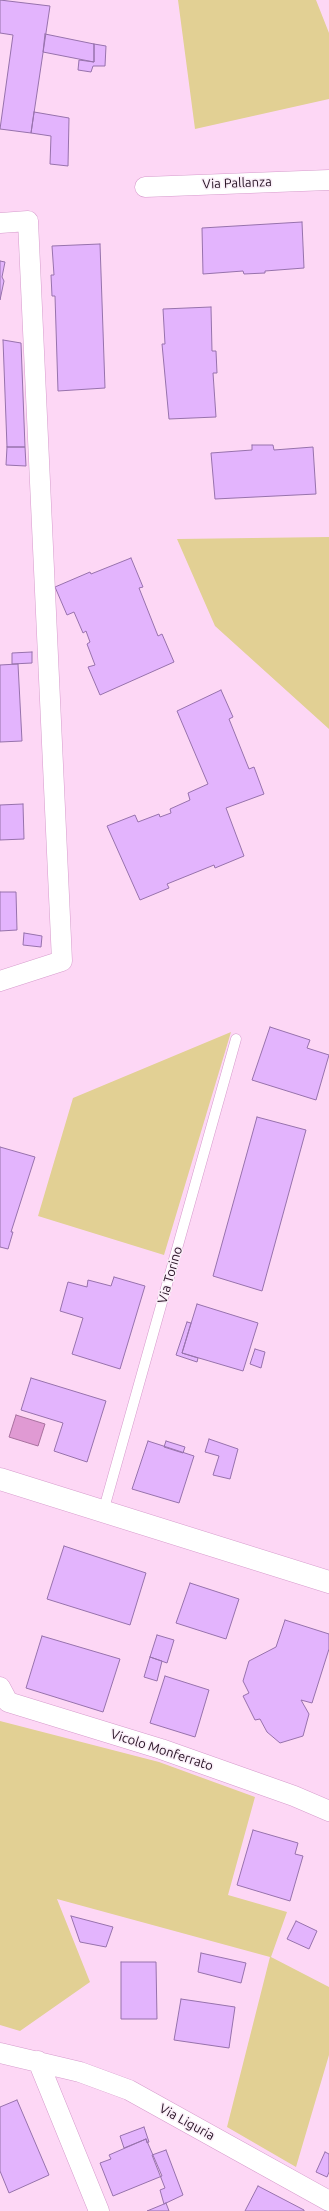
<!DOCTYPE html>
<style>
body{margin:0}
canvas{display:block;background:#fdd7f5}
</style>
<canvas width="329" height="2211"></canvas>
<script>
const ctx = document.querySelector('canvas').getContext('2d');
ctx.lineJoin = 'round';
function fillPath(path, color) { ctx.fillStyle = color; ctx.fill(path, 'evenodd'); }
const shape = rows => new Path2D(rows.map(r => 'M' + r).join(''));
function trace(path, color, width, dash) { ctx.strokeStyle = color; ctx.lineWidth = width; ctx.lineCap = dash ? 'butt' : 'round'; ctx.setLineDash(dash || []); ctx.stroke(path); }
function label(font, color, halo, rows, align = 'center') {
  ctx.font = font + ' Ubuntu,sans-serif'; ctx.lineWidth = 3; ctx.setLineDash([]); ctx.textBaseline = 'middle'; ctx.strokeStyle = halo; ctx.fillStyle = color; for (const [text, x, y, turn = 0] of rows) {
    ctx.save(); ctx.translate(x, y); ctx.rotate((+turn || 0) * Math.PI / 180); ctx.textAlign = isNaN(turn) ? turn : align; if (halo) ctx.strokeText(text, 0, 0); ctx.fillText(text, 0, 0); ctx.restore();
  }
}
fillPath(shape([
 [178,0,316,0,329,33,329,99,195,129],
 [329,537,329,729,215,626,177,539],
 [231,1032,164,1255,38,1216,73,1098],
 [0,1721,159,1762,255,1797,228,1895,287,1912,271,1957,329,1987,329,2055,296,2167,227,2127,270,1957,57,1899,90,1982,20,2031,0,2025]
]), '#e2d094');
const water = shape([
 [16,1415,45,1424,38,1446,9,1437,16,1415]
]);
fillPath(water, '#e09ad3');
trace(water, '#a8719e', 1);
const building = shape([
 [0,0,50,6,31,133,0,129,13,35,0,33,0,0],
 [45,34,94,44,94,62,43,52,45,34],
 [94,44,106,46,105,66,93,66,91,72,78,70,79,60,94,62,94,44],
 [34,112,69,118,68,166,50,164,51,136,31,133,34,112],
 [302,222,304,268,265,271,265,273,244,274,243,271,203,274,202,228,302,222],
 [100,244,105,388,58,391,55,296,52,296,51,275,54,275,52,246,100,244],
 [0,261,5,262,2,277,4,281,0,300,0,261],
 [211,307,212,351,216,351,217,373,213,373,216,417,169,419,162,344,165,344,163,309,211,307],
 [3,340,21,343,25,447,7,447,3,340],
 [252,445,273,445,274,450,313,447,316,494,215,499,211,453,252,450,252,445],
 [7,447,25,447,26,466,6,465,7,447],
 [131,558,143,587,139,588,158,636,162,634,174,662,100,695,88,667,95,665,87,644,90,642,86,631,83,633,74,612,67,615,55,587,90,572,91,574,131,558],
 [32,652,32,663,12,664,12,653,32,652],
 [18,664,22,741,0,742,0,665,18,664],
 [221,690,233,717,229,719,249,769,254,767,264,794,226,808,244,856,215,868,214,865,167,884,169,888,140,900,107,826,135,815,138,822,159,814,160,817,171,813,170,809,190,800,188,793,208,784,177,711,221,690],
 [23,804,24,839,0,840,0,805,23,804],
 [0,892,16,892,17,930,0,931,0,892],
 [24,933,42,936,41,947,23,945,24,933],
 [270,1027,310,1040,307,1048,329,1055,316,1100,252,1080,270,1027],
 [257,1117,306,1130,262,1291,213,1276,257,1117],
 [0,1147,35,1157,11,1232,13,1232,8,1249,0,1247,0,1147],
 [114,1277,145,1286,120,1369,72,1354,83,1318,60,1311,68,1282,87,1287,88,1280,111,1286,114,1277],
 [197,1304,258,1323,243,1371,182,1353,197,1304],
 [187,1322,191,1323,182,1353,198,1358,197,1362,176,1355,187,1322],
 [255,1349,265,1352,261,1368,250,1364,255,1349],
 [31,1378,106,1401,87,1462,54,1451,63,1423,21,1410,31,1378],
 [209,1439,238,1449,230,1479,213,1475,219,1456,205,1452,209,1439],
 [148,1441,194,1456,179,1503,132,1489,148,1441],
 [166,1441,185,1447,183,1453,164,1447,166,1441],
 [64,1546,146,1573,130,1625,47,1599,64,1546],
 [190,1583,239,1599,226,1639,176,1623,190,1583],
 [285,1620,329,1634,329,1649,312,1703,301,1700,309,1714,303,1736,280,1743,267,1732,260,1719,255,1720,243,1696,249,1693,243,1681,249,1661,276,1647,285,1620],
 [157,1635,174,1640,167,1663,150,1657,157,1635],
 [42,1636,120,1659,103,1712,26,1688,42,1636],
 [150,1657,162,1661,157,1681,144,1677,150,1657],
 [165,1676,209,1690,195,1737,150,1723,165,1676],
 [253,1830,298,1843,295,1854,303,1856,290,1901,237,1885,253,1830],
 [71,1916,113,1927,106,1947,80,1942,71,1916],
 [296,1921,317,1931,309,1949,287,1939,296,1921],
 [201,1953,246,1963,241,1983,198,1972,201,1953],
 [121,1962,156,1962,157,2019,121,2019,121,1962],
 [181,1999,235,2007,229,2048,174,2040,181,1999],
 [17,2100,49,2175,9,2193,0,2171,0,2107,17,2100],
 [144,2127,149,2142,147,2143,146,2139,124,2148,120,2136,144,2127],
 [146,2139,162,2176,113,2196,100,2163,111,2159,109,2155,146,2139],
 [166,2150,183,2195,164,2204,160,2190,165,2188,152,2155,166,2150],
 [325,2152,329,2154,329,2172,327,2177,316,2172,325,2152],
 [258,2186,304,2210,304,2211,245,2211,258,2186],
 [166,2203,169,2211,147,2211,164,2204,166,2203]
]);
fillPath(building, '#e3b4fd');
trace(building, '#9772ac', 1);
const service = shape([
 [103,1512,236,1039]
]);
const minor = shape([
 [145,187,329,180],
 [0,223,28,221,62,961,0,981],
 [0,1687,8,1702,161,1749,294,1796,329,1811],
 [0,2053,80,2072,129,2090,329,2201],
 [38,2061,99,2211]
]);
const secondary = shape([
 [0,1479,329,1582]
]);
trace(service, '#d69bcc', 11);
trace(minor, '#d69bcc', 21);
trace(secondary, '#d69bcc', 23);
trace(service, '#fff', 10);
trace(minor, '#fff', 20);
trace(secondary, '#fff', 22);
label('13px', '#251022', '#faeef8', [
 ["Via Pallanza",237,183,-2],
 ["Via Torino",170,1275,-74],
 ["Vicolo Monferrato",162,1750,18],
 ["Via Liguria",187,2122,29]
]);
</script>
